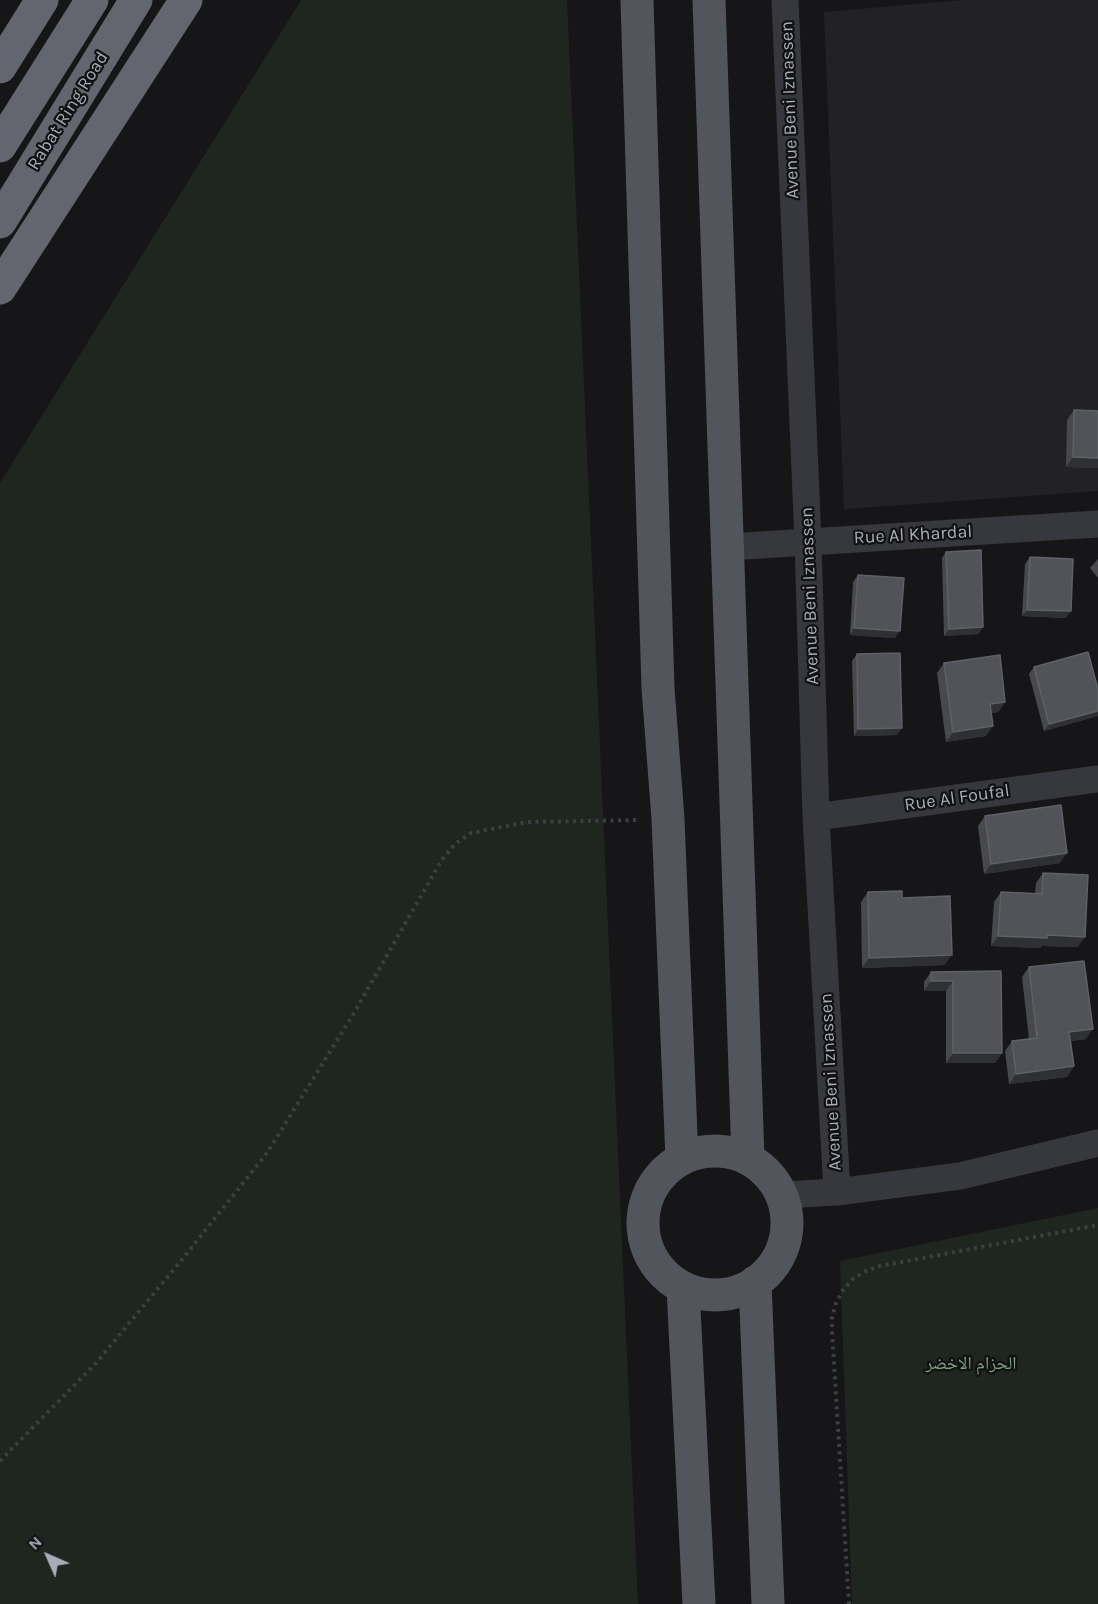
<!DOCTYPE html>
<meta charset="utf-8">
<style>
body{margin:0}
#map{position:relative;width:1098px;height:1604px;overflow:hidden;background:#161618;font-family:Karla,sans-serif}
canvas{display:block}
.north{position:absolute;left:18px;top:1526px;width:60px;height:60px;-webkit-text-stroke:4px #111113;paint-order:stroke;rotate:315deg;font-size:16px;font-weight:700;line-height:24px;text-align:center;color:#a8adb8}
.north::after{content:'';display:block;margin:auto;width:21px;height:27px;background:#a8adb8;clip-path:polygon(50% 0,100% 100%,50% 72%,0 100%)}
</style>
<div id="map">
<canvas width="1098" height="1604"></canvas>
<div class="north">N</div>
</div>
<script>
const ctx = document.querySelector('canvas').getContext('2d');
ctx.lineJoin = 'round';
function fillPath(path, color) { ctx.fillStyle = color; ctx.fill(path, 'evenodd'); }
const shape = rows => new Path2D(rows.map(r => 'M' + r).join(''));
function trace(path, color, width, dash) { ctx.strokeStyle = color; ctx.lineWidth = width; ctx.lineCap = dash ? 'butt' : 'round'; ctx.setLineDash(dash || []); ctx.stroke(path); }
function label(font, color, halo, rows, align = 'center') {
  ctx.font = font + ' Karla,"Noto Naskh Arabic",sans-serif'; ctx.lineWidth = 4.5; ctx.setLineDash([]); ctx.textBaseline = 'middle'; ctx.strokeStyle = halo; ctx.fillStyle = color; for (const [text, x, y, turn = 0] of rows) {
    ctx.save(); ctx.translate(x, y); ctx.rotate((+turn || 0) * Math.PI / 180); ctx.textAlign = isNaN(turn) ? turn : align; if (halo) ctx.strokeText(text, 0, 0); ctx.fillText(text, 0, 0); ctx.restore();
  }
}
fillPath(shape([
 [964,0,1098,0,1098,491,844,509,824,12]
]), '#222225');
fillPath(shape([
 [301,0,567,0,638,1604,0,1604,0,483],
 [1098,1208,1098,1604,852,1604,840,1261]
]), '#1e261f');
trace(shape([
 [0,1461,96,1363,180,1262,267,1153,354,1013,441,861,455,844,471,833,527,822,639,820],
 [849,1604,832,1332,832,1317,836,1303,843,1290,853,1279,866,1271,880,1266,1098,1225]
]), '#3d3f44', 4, [3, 4.5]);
trace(shape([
 [785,0,808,541,816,817,837,1192],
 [728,547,1098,524],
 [816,817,1098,779],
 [782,1195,837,1192,960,1176,1098,1143]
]), '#37383d', 27);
trace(shape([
 [637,0,658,688,668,819,682,1159],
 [709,0,748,1159],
 '643 1223a72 72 0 1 1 144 0a72 72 0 1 1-144 0Z',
 [755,1282,768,1604],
 [683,1288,699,1604]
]), '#53555c', 33);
trace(shape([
 [0,67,42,0],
 [0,146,92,0],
 [0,222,136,0],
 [0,288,186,0]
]), '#63666e', 33);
fillPath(shape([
 [1074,410,1098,411,1098,468,1066,467,1067,420],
 [946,552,979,634,944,636,942,558],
 [1030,557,1066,618,1022,616,1025,564],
 [1098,559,1098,578,1090,568],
 [858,575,895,638,850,635,853,582],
 [857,654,897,735,854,736,852,661],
 [944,663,1005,702,998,712,992,713,986,736,946,742,937,673],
 [1034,667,1098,689,1098,716,1044,731,1029,674],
 [985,816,1060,863,984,874,978,826],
 [1043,873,1078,947,1042,946,1040,948,991,946,994,902,1001,892,1035,893,1036,883],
 [868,892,902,898,945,965,862,968,861,902],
 [1029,967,1086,1039,1071,1041,1074,1066,1067,1077,1009,1084,1005,1051,1012,1041,1029,1039,1022,977],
 [1001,971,1002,1053,995,1063,946,1063,946,991,924,991,924,982,931,972]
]), '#47494d');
fillPath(shape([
 [1073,457,1098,458,1098,468,1066,467],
 [1027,610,1071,611,1066,618,1022,616],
 [983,627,979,634,944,636,949,629],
 [854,628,900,631,895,638,850,635],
 [1005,702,998,712,983,714,990,704],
 [1098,711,1098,716,1044,731,1049,724],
 [993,726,986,736,946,742,953,732],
 [902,728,897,735,854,736,858,729],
 [1067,853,1060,863,984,874,991,864],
 [1047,935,1085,937,1078,947,1042,946,1040,948,991,946,998,936],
 [952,955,945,965,862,968,869,958],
 [931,981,953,981,946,991,924,991],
 [1093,1029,1086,1039,1062,1042,1069,1032],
 [953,1053,1002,1053,995,1063,946,1063],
 [1074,1066,1067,1077,1009,1084,1016,1074]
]), '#2f3033');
const building = shape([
 [1074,410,1098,411,1098,458,1073,457,1074,410],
 [981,550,983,627,949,629,946,552,981,550],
 [1030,557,1073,559,1071,611,1027,610,1030,557],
 [858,575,904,578,900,631,854,628,858,575],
 [1088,652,1098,689,1098,711,1049,724,1034,667,1088,652],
 [900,653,902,728,858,729,857,654,900,653],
 [1000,655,1005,702,990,704,993,726,953,732,944,663,1000,655],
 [1061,805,1067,853,991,864,985,816,1061,805],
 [1043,873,1088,875,1085,937,1047,935,1047,938,998,936,1001,892,1042,894,1043,873],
 [902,891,902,898,950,896,952,955,869,958,868,892,902,891],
 [1084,961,1093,1029,1069,1032,1074,1066,1016,1074,1012,1041,1037,1038,1029,967,1084,961],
 [1001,971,1002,1053,953,1053,953,981,931,981,931,972,1001,971]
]);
fillPath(building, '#525359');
trace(building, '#5f6168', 1.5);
label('18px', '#a8adb8', '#111113', [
 ["Avenue Beni Iznassen",790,110,-92],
 ["Rabat Ring Road",68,111,-58],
 ["Rue Al Khardal",913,535,-3],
 ["Avenue Beni Iznassen",810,596,-92],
 ["Rue Al Foufal",957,798,-8],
 ["Avenue Beni Iznassen",831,1082,-93]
]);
label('18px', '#7fa381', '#111113', [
 ["الحزام الاخضر",971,1364]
]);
</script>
